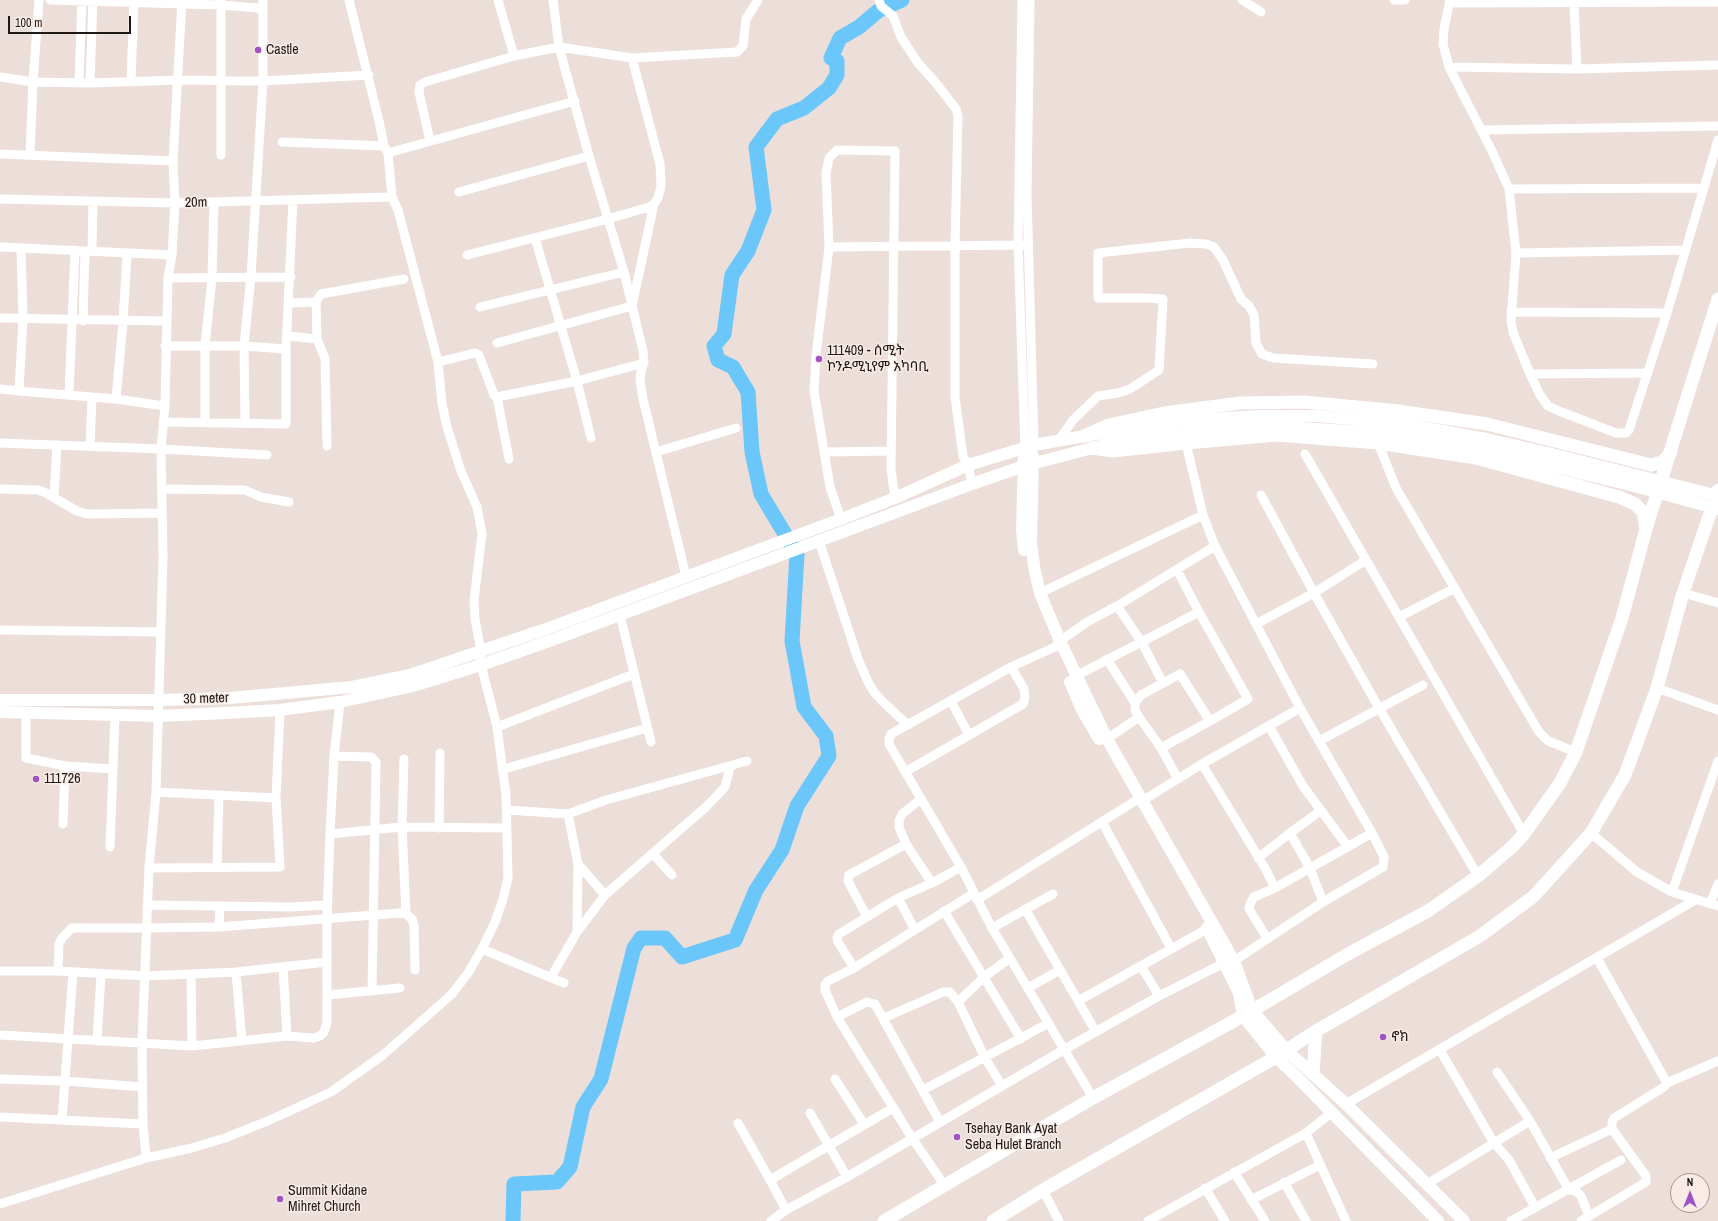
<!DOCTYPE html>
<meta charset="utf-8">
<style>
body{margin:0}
#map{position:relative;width:1718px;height:1221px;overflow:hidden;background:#ecded9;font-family:"Archivo Narrow",sans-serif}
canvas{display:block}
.north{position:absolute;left:1670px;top:1173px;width:40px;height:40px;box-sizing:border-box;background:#f9ebe6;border:1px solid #a19793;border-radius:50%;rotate:0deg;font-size:11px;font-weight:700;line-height:16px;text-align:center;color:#1e1917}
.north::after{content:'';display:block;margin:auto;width:14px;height:18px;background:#a053c5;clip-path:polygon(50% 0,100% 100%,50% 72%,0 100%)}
.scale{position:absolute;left:8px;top:16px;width:123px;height:18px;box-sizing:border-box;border:2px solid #1e1917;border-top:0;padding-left:5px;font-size:12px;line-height:14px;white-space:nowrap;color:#1e1917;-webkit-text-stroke:3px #f9ebe6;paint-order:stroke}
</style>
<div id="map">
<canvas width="1718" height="1221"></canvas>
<div class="north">N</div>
<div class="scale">100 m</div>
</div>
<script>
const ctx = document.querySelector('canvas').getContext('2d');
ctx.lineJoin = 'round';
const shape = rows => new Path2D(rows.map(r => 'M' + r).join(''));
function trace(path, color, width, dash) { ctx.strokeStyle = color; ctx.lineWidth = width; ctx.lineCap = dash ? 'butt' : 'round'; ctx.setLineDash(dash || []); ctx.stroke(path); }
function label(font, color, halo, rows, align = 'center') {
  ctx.font = font + ' "Archivo Narrow","Noto Sans Ethiopic",sans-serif'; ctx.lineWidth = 3; ctx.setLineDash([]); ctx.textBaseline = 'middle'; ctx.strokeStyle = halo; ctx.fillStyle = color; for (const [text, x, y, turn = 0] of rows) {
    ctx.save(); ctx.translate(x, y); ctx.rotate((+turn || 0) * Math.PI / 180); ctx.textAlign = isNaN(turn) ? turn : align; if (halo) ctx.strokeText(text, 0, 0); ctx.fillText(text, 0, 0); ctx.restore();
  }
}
trace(shape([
 [513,1221,514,1184,557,1182,570,1167,583,1107,601,1079,634,948,641,938,665,938,682,957,735,940,756,890,782,850,797,806,829,756,826,736,804,707,792,641,797,554,761,494,752,452,748,392,733,367,718,360,714,346,724,334,732,275,748,251,764,210,756,147,777,119,804,108,829,88,837,75,837,61,831,58,840,38,859,27,878,11,902,0]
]), '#6bc6f9', 15);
trace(shape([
 [50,0,220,5,258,8,262,11],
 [221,0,221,155],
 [498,0,514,56],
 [553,0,559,47,589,156,624,272,643,351,644,363,641,371,640,380,643,399,686,576],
 [879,0,881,6,893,16,901,37,918,63,936,83,956,109,958,116,955,245,955,397,963,456,968,465,972,484],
 [1022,0,1018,245,1025,448],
 [1030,0,1027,195,1034,445],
 [1242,0,1261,12],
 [1394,0,1405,0],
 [1450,0,1444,29,1443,44,1449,67,1492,151,1509,189,1516,253,1511,321,1513,332,1530,374,1540,395,1548,406,1559,411,1616,433,1626,433,1629,430,1667,313,1718,140],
 [1450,3,1718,2],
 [1574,4,1577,69],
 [1449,67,1577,69,1718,65],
 [0,77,33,82,90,83,178,80,263,81,369,75],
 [79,82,82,0],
 [131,82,134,0],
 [90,83,93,0],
 [1482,130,1718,126],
 [430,141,419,92,420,85,425,82,514,56,559,47,632,58,737,52,743,46,746,19,758,0],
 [282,142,384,146],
 [388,153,575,101],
 [0,154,173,161],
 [30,155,33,82,39,0],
 [1509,189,1703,188],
 [459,192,589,156],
 [0,199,175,203,392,197],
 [535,238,577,381,591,438],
 [0,247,172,255],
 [829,247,1024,245],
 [92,251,93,201],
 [1516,253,1685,250],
 [127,254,123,322,116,399,165,406],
 [467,255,608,219,649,207,654,204,658,198,661,186,660,164,632,58],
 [168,278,291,277],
 [316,302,317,339],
 [290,303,316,302,321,294,404,279],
 [480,307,624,272],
 [1511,312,1667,313],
 [0,318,166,321],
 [83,321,85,251],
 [288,336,317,339,325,359,327,446],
 [497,343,632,306,654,204],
 [165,346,244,346,286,349],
 [438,362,475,353,479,355,494,395,497,397,577,381,644,363],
 [1530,374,1648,373],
 [0,389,19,391,23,319,21,248],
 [19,391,116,399],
 [69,395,75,250],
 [497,397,509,459],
 [205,421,205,346,212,278,214,202],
 [163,422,286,424,286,349,293,200],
 [245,423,244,346,251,276,263,81,263,0],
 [1058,441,1073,420,1098,396,1118,393,1130,389,1159,370,1163,299,1145,298,1098,298,1098,253,1190,243,1206,244,1214,247,1223,260,1241,299,1249,306,1254,315,1256,343,1262,354,1273,358,1373,364],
 [0,443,161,449,267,455],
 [1186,443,1203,515,1215,546,1300,708,1372,833,1384,857,1383,867,1323,902,1234,961],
 [1378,443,1396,488,1539,732,1548,741,1576,752],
 [90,446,92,397],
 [656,452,736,428],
 [824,452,891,451],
 [1305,454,1524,834],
 [0,489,38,490,46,493,77,511,87,514,162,513],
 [162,489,245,490,261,497,289,502],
 [1261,495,1314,593,1379,708,1478,876],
 [54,497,57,445],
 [841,519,830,487,814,391,816,356,829,247,826,173,829,158,837,150,895,151,891,469,895,498],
 [819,541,858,659,868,682,874,692,883,702,908,725],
 [1177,570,1199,612],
 [1040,593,1203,515],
 [1683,593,1718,603],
 [1117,606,1141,641,1163,683],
 [620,615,651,742],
 [1399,617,1455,588],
 [1256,624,1314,593,1366,560],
 [0,630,161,632],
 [1107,659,1135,703],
 [1076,676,1199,612,1248,699,1210,721],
 [1657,688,1718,710],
 [951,701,969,735],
 [26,712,26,758,65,766,112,769],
 [1269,726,1303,786,1348,847],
 [497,727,634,674],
 [1107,739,1139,717,1135,710,1135,703,1141,695,1180,674,1210,721,1161,748,1139,717],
 [1319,741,1423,685],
 [1161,748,1178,779],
 [334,756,371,757,376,762,372,991],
 [404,759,402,827,406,914],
 [1202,764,1265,868,1275,888],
 [504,769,647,728],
 [905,772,1023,704,1025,698,1024,689,1011,667],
 [156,792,276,798],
 [921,799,902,814,899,821,899,827,906,844,932,883],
 [1142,801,1202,764,1300,708],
 [507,810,568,814,578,864,605,895],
 [568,814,606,800,747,761],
 [1102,822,1171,948],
 [63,824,65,766],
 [439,828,440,753],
 [1290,833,1320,811],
 [1591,833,1637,872,1672,892,1718,906],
 [330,834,402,827,507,828],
 [110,847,115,715],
 [653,854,672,875],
 [1258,858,1290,833,1310,868,1323,902],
 [217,867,219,795],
 [149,868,280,867,276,798,280,710],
 [1672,892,1718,761],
 [898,898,915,930],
 [977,900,1135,801],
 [1710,904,1718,884],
 [147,905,290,907,327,905],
 [1025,909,1096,1032],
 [944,911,1021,1039],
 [867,917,848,881,849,875,906,844],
 [219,927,220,906],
 [992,928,1053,894],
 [577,932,578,864],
 [1267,938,1249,909,1250,904,1254,897,1275,888,1372,833],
 [482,949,564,983],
 [1141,966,1159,996],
 [283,967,287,1036],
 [854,968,838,942,837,937,839,934,898,898,932,883,961,867],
 [0,971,58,971,146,976,236,972,327,962],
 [58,971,59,944,62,938,72,928,146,928,219,927,400,913,406,914,412,919,414,925,415,970],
 [236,972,242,1041],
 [191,974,192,1046],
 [551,977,577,932,605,895,707,806,725,787,730,767],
 [1028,988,1060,970],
 [327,995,400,988],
 [1078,1001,1207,929],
 [958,1002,984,977,1010,958],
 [837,1017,867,1002,875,1004,940,1122],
 [884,1018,943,992,950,992,958,1002,985,1058,1002,1086],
 [0,1035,192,1046,287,1036,313,1038,320,1036,324,1032,327,1022,327,918,330,834,334,756,340,702],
 [97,1041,101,974],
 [1440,1050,1494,1143,1509,1160,1535,1207],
 [1497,1072,1530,1121,1569,1190,1576,1191,1581,1196,1589,1216],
 [0,1079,66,1081,142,1087],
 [835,1079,864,1124],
 [1667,1083,1718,1061],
 [923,1090,1049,1023],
 [1093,1098,992,928,961,867,889,744,889,739,891,734,1011,667,1055,647,1060,641,1087,622,1117,606,1215,546],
 [1346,1104,1695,900],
 [810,1113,847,1177],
 [0,1117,143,1124],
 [62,1120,73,972],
 [738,1123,770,1180],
 [1306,1133,1346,1221],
 [146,1158,143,1124,142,1044,149,868,156,792,163,558,161,449,165,406,168,278,172,255,175,203,173,161,182,0],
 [1550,1158,1612,1129],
 [1234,1172,1265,1221],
 [1284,1182,1306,1221],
 [1427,1184,1530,1121],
 [945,1186,912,1138,837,1017,825,990,825,985,828,981,854,968,974,893],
 [1205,1188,1225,1221],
 [1043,1190,1059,1221],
 [1251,1200,1320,1165],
 [0,1204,146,1158,192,1148,225,1138,270,1120,331,1092,383,1055,452,994,468,973,482,949,495,922,503,899,508,878,506,795,497,727,481,665,481,651,475,619,474,600,482,534,477,507,461,471,447,427,442,404,438,362,398,210,392,197,388,153,384,146,379,121,349,0],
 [786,1210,770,1180,893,1108],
 [771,1221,786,1210,847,1177,1065,1049,1159,996,1224,963],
 [1148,1221,1306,1133,1331,1113],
 [1511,1221,1621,1160],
 [1581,1221,1646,1182,1646,1176,1612,1129,1612,1122,1614,1118,1664,1087,1667,1083,1597,958]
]), '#fff', 9);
trace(shape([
 [1033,456,1031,544,1035,572,1040,593,1060,641,1107,739,1234,961,1252,1010,1286,1050,1346,1104,1464,1221],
 [1024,459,1022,529,1024,550],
 [1070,682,1082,710,1099,739],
 [0,700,159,700,230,698,352,687,410,675,546,629,841,519,895,498,968,465,1034,445,1130,428,1181,421,1259,416,1317,416,1398,423,1487,439,1552,454,1718,496],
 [0,712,159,716,225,713,280,710,340,702,413,686,481,665,552,640,972,484,1024,466,1115,442,1149,437,1210,430,1268,426,1394,434,1494,452,1634,486,1718,509],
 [1207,928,1239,993,1243,1016,1276,1057,1301,1081,1438,1221]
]), '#fff', 12);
trace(shape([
 [1084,436,1109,425,1164,413,1240,403,1305,402,1398,411,1487,424,1651,465,1662,462,1671,452],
 [1091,448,1113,451,1186,443,1276,435,1378,443,1476,458,1619,497,1635,504,1643,512,1646,529],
 [1313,1074,1316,1031],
 [884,1221,1093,1098,1243,1016,1348,954,1428,911,1478,876,1512,847,1524,834,1560,783,1576,752,1622,618,1646,529,1718,299],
 [993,1221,1043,1190,1276,1057,1316,1031,1480,936,1534,896,1591,833,1625,775,1657,688,1683,593,1718,490]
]), '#fff', 13);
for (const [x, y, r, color] of [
 [258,50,4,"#a053c5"],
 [819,359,4,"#a053c5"],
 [36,779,4,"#a053c5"],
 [1383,1037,4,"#a053c5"],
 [957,1137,4,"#a053c5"],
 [280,1199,4,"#a053c5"]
]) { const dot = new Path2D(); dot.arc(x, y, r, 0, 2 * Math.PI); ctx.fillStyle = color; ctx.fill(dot); trace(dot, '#f9ebe6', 1.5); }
label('14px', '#1e1917', '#f9ebe6', [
 ["Castle",266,50],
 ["111409 - ሰሚት",827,351],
 ["ኮንዶሚኒየም አካባቢ",827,367],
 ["111726",44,779],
 ["ኖክ",1391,1037],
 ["Tsehay Bank Ayat",965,1129],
 ["Seba Hulet Branch",965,1145],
 ["Summit Kidane",288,1191],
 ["Mihret Church",288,1207]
], 'left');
label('14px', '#1e1917', '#f9ebe6', [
 ["20m",196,203,-1],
 ["30 meter",206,699,-2]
]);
</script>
